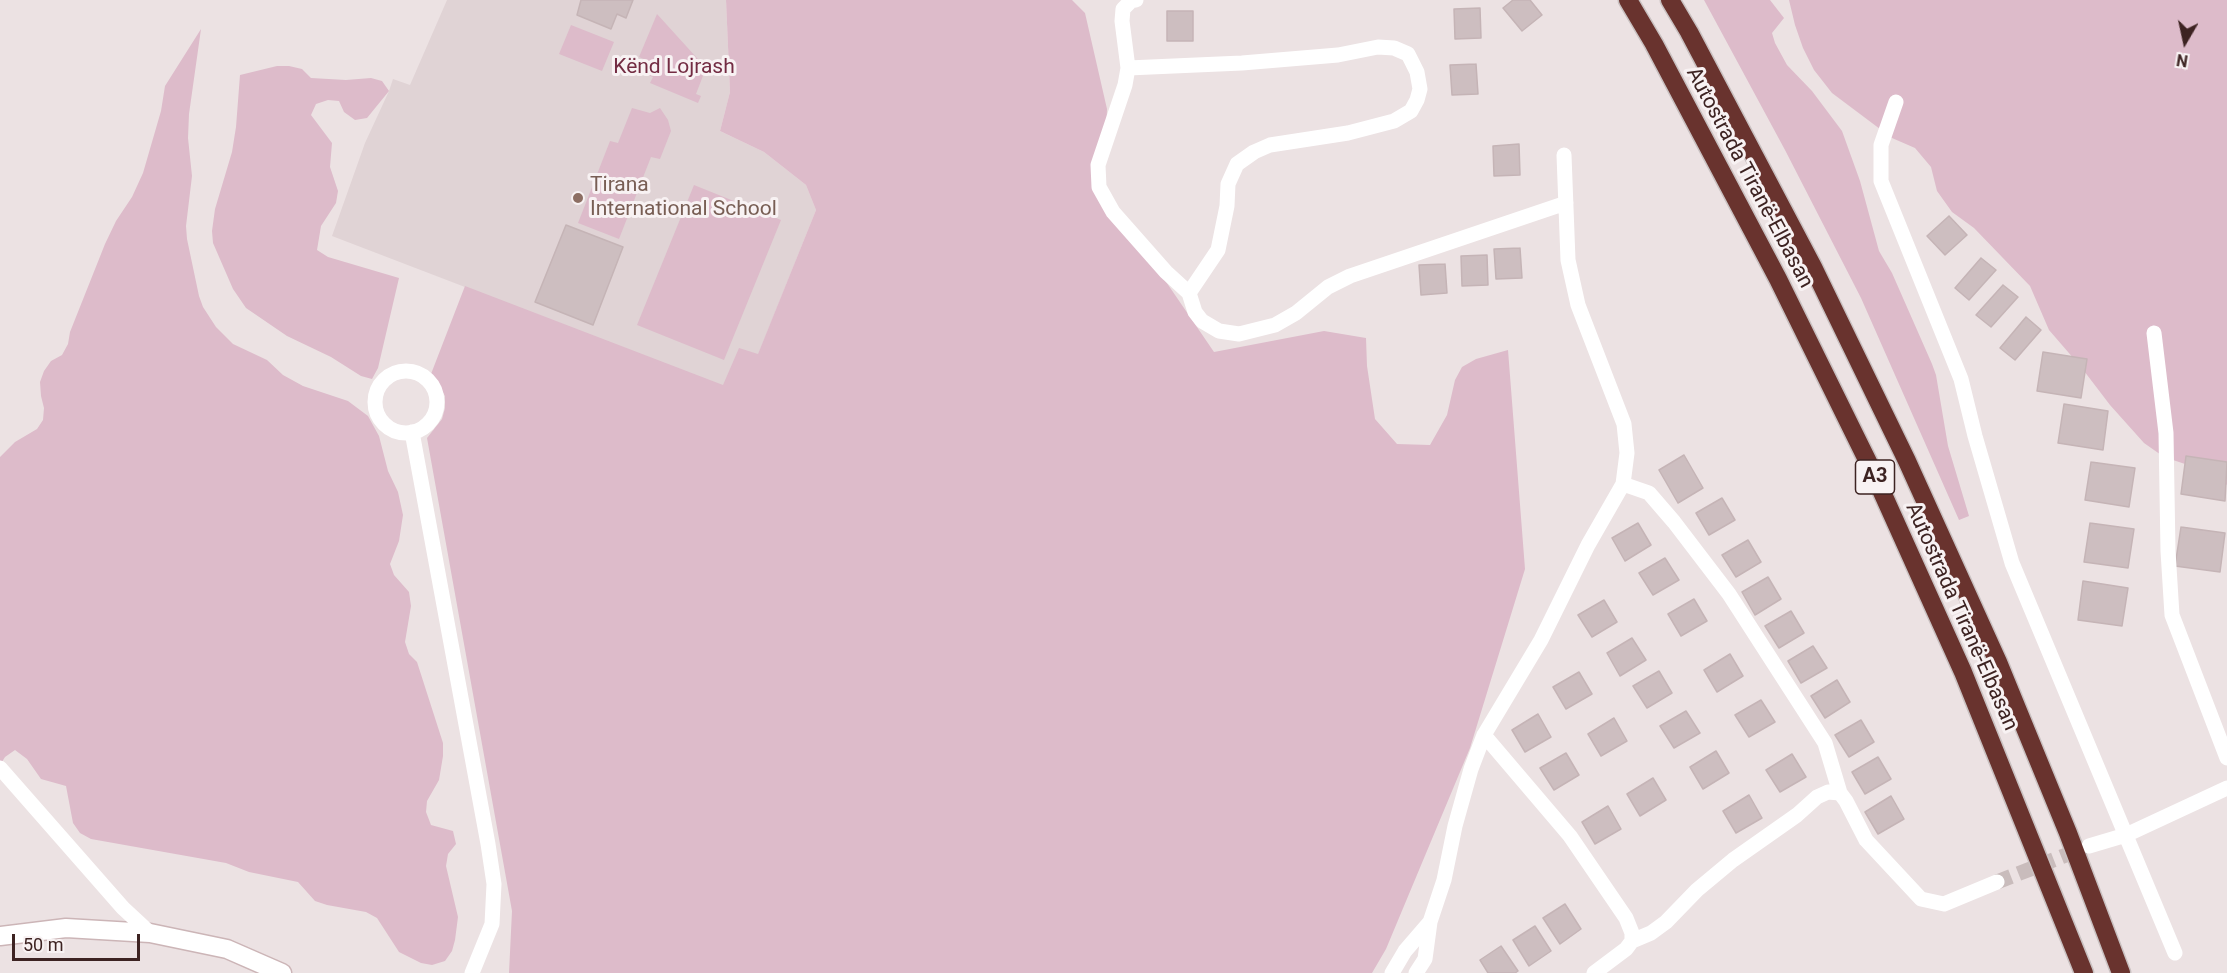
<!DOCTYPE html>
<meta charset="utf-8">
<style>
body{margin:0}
#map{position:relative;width:2227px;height:973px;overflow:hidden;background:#ece2e3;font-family:Roboto,sans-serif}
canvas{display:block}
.north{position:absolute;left:2155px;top:12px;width:60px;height:60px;-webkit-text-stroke:4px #f8f2f3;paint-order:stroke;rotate:189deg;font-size:16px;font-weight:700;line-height:24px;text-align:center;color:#3d2322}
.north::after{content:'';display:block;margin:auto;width:21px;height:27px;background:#3d2322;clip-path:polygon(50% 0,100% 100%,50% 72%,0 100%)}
.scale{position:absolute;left:12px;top:934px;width:128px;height:27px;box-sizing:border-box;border:3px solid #3d2322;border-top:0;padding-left:8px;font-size:18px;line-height:21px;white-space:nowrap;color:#3d2322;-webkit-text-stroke:4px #f8f2f3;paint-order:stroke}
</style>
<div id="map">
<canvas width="2227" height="973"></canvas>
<div class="north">N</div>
<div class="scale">50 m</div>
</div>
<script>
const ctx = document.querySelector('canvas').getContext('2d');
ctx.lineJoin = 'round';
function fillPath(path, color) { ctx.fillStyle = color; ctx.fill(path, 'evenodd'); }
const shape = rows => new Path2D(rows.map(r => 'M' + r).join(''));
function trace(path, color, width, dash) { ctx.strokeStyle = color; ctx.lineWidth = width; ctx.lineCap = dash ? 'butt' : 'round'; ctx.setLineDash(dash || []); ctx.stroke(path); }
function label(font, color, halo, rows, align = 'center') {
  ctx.font = font + ' Roboto,sans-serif'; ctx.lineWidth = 6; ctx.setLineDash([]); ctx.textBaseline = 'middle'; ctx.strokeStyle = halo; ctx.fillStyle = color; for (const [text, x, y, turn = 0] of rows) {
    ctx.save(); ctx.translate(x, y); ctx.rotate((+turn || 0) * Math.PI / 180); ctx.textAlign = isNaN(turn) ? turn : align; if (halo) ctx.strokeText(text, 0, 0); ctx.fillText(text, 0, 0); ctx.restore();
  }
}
fillPath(shape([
 [447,0,726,0,730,92,720,131,764,152,806,185,816,210,758,355,723,386,332,236,365,143,389,91,393,79,410,85]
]), '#e0d3d5');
fillPath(shape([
 [726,0,1072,0,1085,13,1107,109,1104,191,1214,352,1324,331,1366,338,1367,366,1375,419,1397,444,1430,445,1447,415,1455,380,1462,367,1476,359,1508,350,1525,569,1470,748,1386,949,1372,973,509,973,512,911,427,438,442,419,445,408,445,396,431,374,465,286,723,385,739,348,758,354,816,210,806,185,764,152,720,131,730,92],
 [1704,0,1770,0,1784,18,1772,33,1775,43,1787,65,1812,91,1842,131,1860,181,1879,251,1892,273,1932,364,1936,375,1948,446,1969,516,1959,520,1861,298,1785,150],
 [1789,0,2227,0,2227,485,2209,472,2164,457,2144,443,2110,405,2081,367,2049,330,2030,286,1974,228,1952,212,1937,191,1931,167,1915,148,1892,138,1832,93,1814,70,1803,48,1795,25],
 [657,14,706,68,696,94,701,96,698,103,650,83,653,77,641,72,646,60,639,57],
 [571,25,614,42,602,71,559,54],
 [201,29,189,114,188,138,192,176,186,226,187,239,199,296,203,307,216,327,233,344,267,360,283,375,303,386,348,401,368,416,379,436,388,471,398,492,403,515,399,541,390,564,394,575,409,592,411,606,405,642,409,654,417,662,443,743,443,756,439,780,427,801,426,812,431,825,453,831,456,844,448,854,446,866,458,917,455,940,452,951,445,961,432,965,421,963,399,952,377,918,366,912,327,905,315,901,298,882,249,872,226,863,91,839,80,833,73,823,66,786,41,779,27,759,15,750,5,757,0,765,0,457,15,442,37,429,43,420,44,408,41,396,40,382,44,371,51,361,62,355,68,344,70,332,105,244,116,221,132,197,143,173,161,111,165,86],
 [277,66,289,66,302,69,311,78,346,80,371,78,382,81,389,91,367,118,355,120,344,112,339,101,328,100,316,104,311,115,332,143,330,167,338,191,336,203,321,226,317,250,328,257,399,278,378,368,372,379,361,376,331,357,287,336,246,308,233,289,213,243,212,231,215,209,232,152,236,127,240,75],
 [632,108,650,113,660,108,668,120,671,131,660,159,651,157,619,239,578,223,610,141,618,143],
 [694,185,781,220,724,360,637,325]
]), '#ddbbca');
const building = shape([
 [581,0,633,0,626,18,617,14,611,29,577,15,581,0],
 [1513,0,1530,0,1542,15,1522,31,1503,8,1513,0],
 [1480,8,1481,38,1455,39,1454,9,1480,8],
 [1167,11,1193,11,1193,41,1167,41,1167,11],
 [1476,64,1478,94,1452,95,1450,65,1476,64],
 [1519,144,1520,175,1494,176,1493,146,1519,144],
 [1949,216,1967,235,1945,255,1927,236,1949,216],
 [566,225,623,247,593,325,535,302,566,225],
 [1520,248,1522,278,1496,279,1494,249,1520,248],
 [1487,255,1488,285,1462,286,1461,256,1487,255],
 [1981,258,1996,270,1969,300,1955,288,1981,258],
 [1445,264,1447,293,1421,295,1419,265,1445,264],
 [2003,285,2018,297,1991,327,1976,315,2003,285],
 [2026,317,2041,330,2015,360,2000,348,2026,317],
 [2043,352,2087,359,2081,398,2037,391,2043,352],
 [2064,404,2108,411,2103,450,2058,443,2064,404],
 [1684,455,1703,488,1678,503,1659,470,1684,455],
 [2186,456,2227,462,2225,501,2181,494,2186,456],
 [2091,462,2135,468,2129,507,2085,500,2091,462],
 [1722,498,1735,520,1709,535,1696,513,1722,498],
 [1638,523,1651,545,1625,561,1612,538,1638,523],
 [2090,523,2134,529,2128,568,2084,562,2090,523],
 [2181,527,2225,533,2220,572,2175,566,2181,527],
 [1748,540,1761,562,1736,577,1722,555,1748,540],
 [1665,558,1679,580,1653,595,1639,573,1665,558],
 [1768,577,1781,599,1755,615,1742,592,1768,577],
 [2083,581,2128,588,2122,626,2078,620,2083,581],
 [1694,599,1707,621,1681,636,1668,614,1694,599],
 [1604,600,1617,622,1592,637,1578,615,1604,600],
 [1791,611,1804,633,1779,648,1765,626,1791,611],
 [1632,638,1646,660,1620,676,1607,653,1632,638],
 [1813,646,1827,668,1801,683,1788,661,1813,646],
 [1730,654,1743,676,1717,692,1704,670,1730,654],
 [1659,671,1672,693,1647,708,1633,686,1659,671],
 [1579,672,1592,694,1566,709,1553,687,1579,672],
 [1837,680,1850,702,1825,718,1811,696,1837,680],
 [1761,700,1775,722,1749,737,1735,715,1761,700],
 [1686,711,1700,733,1674,748,1660,726,1686,711],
 [1538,714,1551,737,1525,752,1512,730,1538,714],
 [1614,718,1627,741,1601,756,1588,734,1614,718],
 [1861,720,1874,742,1849,757,1835,735,1861,720],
 [1716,751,1729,773,1703,789,1690,767,1716,751],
 [1566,753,1579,775,1554,790,1540,768,1566,753],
 [1792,754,1806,777,1780,792,1766,770,1792,754],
 [1878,757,1891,779,1865,794,1852,772,1878,757],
 [1653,778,1666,800,1640,816,1627,794,1653,778],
 [1749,795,1762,818,1736,833,1723,811,1749,795],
 [1891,796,1904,819,1878,834,1865,812,1891,796],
 [1608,806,1621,829,1595,844,1582,822,1608,806],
 [1565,904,1581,929,1560,944,1543,918,1565,904],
 [1535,926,1551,951,1529,966,1513,940,1535,926],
 [1501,946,1518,971,1515,973,1488,973,1480,960,1501,946]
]);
fillPath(building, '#cdbec0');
trace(building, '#c5b4b6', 1.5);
trace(shape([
 [1997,882,2084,848]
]), '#c9bcbc', 15, [15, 8]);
const secondary = shape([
 [0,936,66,928,150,933,227,949,282,973]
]);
const highway = shape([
 [1628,0,1654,44,1778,279,1873,472,1963,672,2084,973],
 [1670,0,1689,32,1813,267,1907,461,1998,662,2068,833,2121,973]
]);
trace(secondary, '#ccb5b7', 21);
trace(highway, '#c9c1c1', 21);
trace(shape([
 [1136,0,1131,1,1123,9,1122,21,1128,68,1125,85,1098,165,1099,187,1113,212,1166,272,1189,293],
 [1128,68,1242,63,1338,55,1378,47,1394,48,1408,54,1417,72,1420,89,1417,100,1411,111,1394,121,1348,133,1270,145,1254,152,1237,164,1228,184,1227,206,1218,250,1189,293,1195,312,1202,321,1219,331,1239,334,1275,325,1296,313,1328,287,1350,276,1566,203],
 [1896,102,1881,145,1881,181,1961,379,1975,436,2012,563,2175,953],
 [2154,333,2166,433,2168,551,2172,615,2227,758],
 '375 402a31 31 0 1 1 62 0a31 31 0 1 1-62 0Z',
 [412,432,488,844,494,884,492,924,472,973],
 [1623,484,1649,493,1674,522,1729,594,1825,743,1840,793,1846,801,1866,840,1921,899,1944,904,1997,882],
 [1484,735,1570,836,1626,918,1632,933,1632,941,1626,949,1594,973],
 [0,768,123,908,150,933],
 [2089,846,2126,835,2227,788],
 [1632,941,1651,933,1666,922,1697,890,1733,860,1797,815,1817,797,1828,792,1840,793],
 [1392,973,1405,951,1430,922],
 [1416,973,1425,959,1430,922,1444,880,1455,826,1471,769,1484,735,1541,640,1588,545,1623,484,1627,453,1624,424,1578,305,1568,260,1564,155]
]), '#fff', 15);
trace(secondary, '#fff', 18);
trace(highway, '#69332e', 18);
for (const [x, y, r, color] of [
 [578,198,6,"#8d6e63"]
]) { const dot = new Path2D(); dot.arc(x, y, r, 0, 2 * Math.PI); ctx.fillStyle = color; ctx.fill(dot); trace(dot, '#f8f2f3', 2); }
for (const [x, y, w] of [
 [1875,477,39]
]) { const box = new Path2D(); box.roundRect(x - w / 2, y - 17, w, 34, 4.5); ctx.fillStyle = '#f8f2f3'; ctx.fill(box); trace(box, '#3d2322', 1.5); }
label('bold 20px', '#3d2322', null, [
 ["A3",1875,477]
]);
label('21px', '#732c43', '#f8f2f3', [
 ["Kënd Lojrash",674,68]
]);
label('21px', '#3d2322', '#f8f2f3', [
 ["Autostrada Tiranë-Elbasan",1749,178,62],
 ["Autostrada Tiranë-Elbasan",1961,617,66]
]);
label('21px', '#785e54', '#f8f2f3', [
 ["Tirana",590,186],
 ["International School",590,210]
], 'left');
</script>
